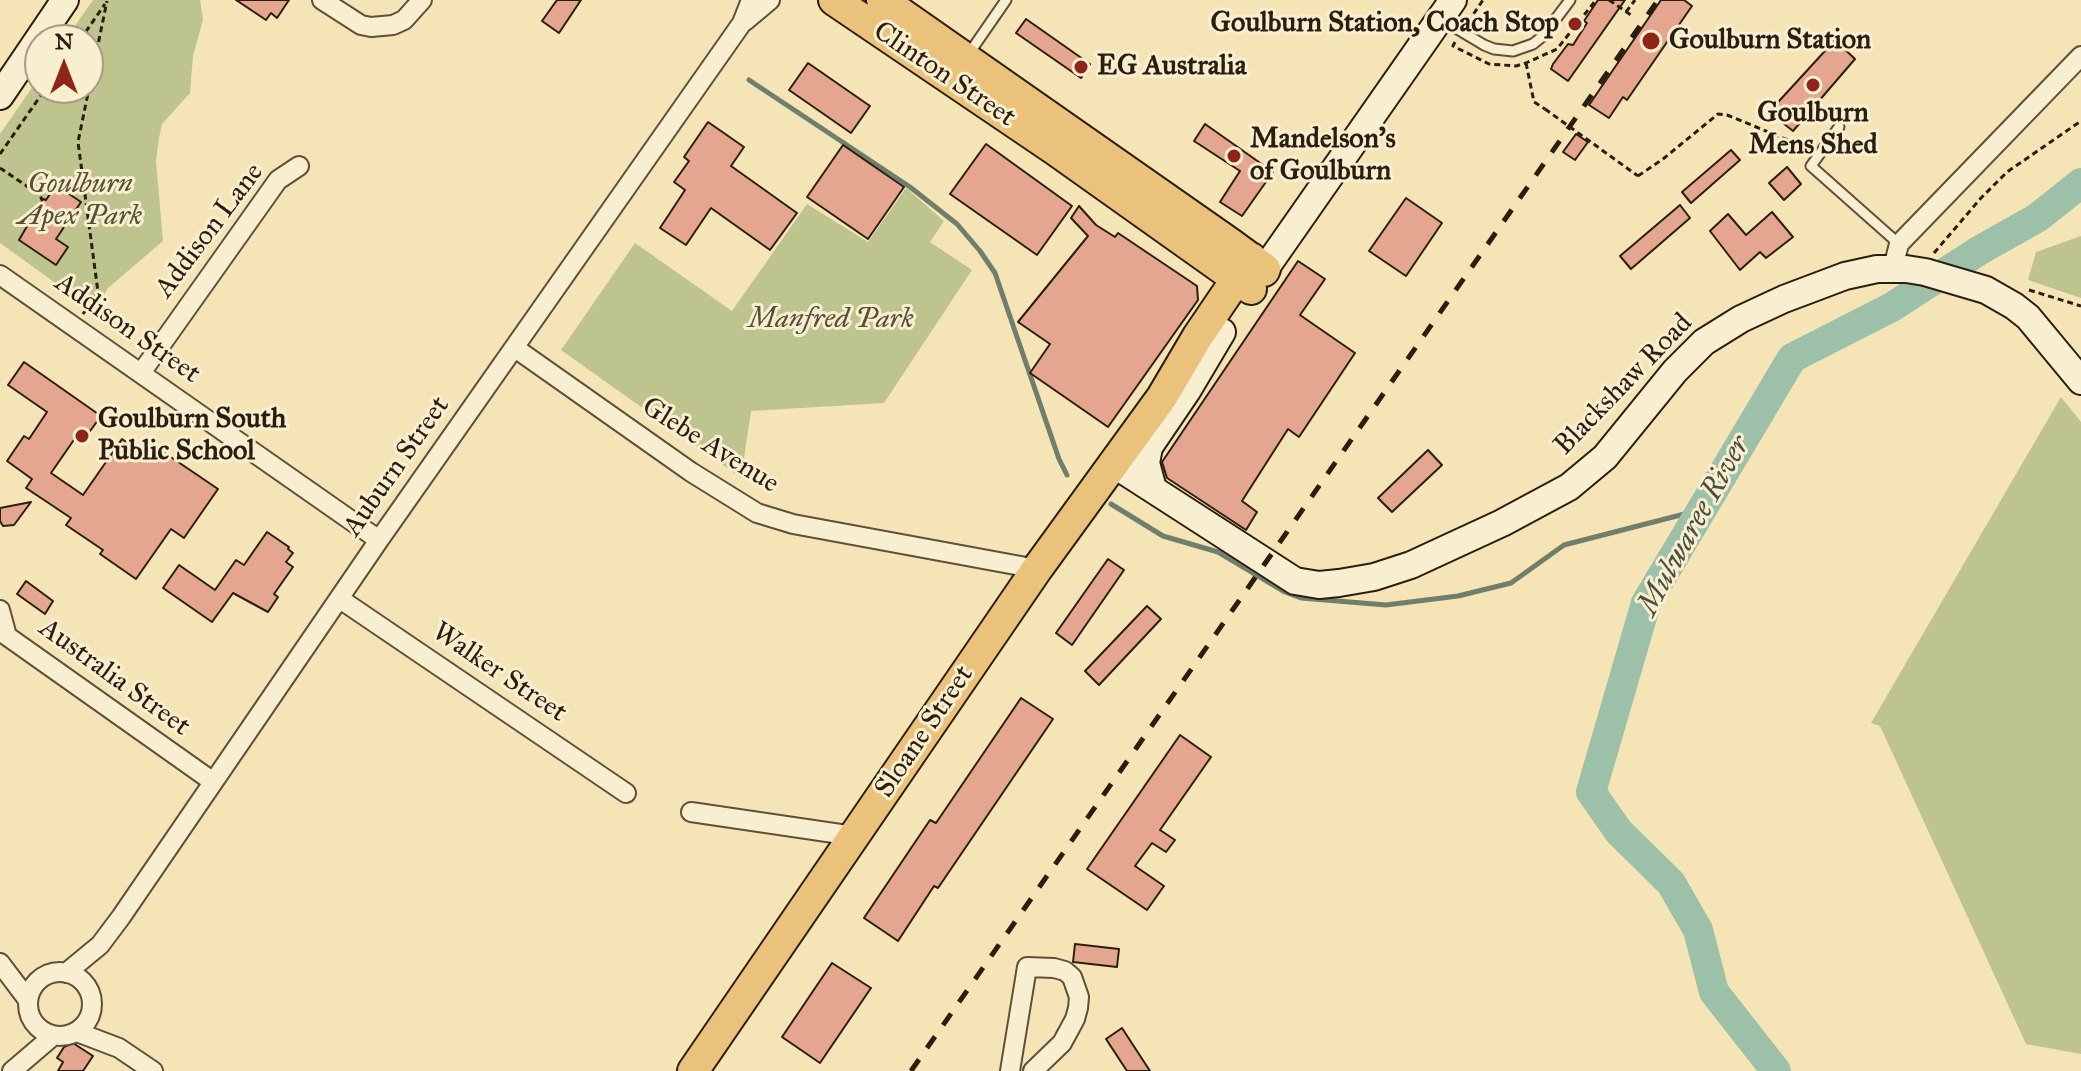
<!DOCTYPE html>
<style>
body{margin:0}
#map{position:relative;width:2081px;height:1071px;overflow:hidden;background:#f5e5b6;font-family:"IM FELL Great Primer",serif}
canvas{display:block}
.north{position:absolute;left:24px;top:24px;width:80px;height:80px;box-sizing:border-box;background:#f8eed0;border:2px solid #a69b84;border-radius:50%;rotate:0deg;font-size:22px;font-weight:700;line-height:32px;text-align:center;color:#2b1e11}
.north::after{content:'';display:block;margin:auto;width:28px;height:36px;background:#8f2418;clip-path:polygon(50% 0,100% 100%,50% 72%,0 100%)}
</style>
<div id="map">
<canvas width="2081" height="1071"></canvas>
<div class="north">N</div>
</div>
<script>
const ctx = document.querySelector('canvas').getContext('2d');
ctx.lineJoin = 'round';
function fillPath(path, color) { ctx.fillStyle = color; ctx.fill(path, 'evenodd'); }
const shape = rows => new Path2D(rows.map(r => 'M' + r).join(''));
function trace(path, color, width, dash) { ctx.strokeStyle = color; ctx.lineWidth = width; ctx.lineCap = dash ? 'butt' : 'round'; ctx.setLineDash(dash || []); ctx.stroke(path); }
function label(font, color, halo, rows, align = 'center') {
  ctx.font = font + ' "IM FELL Great Primer",serif'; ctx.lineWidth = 6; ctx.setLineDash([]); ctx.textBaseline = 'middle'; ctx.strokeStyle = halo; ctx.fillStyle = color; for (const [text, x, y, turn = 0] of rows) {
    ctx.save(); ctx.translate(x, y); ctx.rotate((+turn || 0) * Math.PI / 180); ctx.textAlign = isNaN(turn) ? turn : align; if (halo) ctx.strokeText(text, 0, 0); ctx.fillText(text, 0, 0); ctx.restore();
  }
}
fillPath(shape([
 [93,0,200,0,203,20,193,56,190,93,162,124,159,138,156,161,163,241,108,288,94,311,0,243,0,134,40,76,40,88,88,88,88,40,65,40],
 [906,188,944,221,930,242,972,270,884,403,751,411,741,478,561,350,635,243,732,311,807,204,868,242],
 [2081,236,2081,298,2028,280,2036,252],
 [2061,397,2081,422,2081,1054,2026,1044,1880,726,1871,723]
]), '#bdc48d');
trace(shape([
 [749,80,910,187,957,224,980,251,995,273,1059,459,1067,475],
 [1111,504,1163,536,1218,552,1285,592,1301,598,1386,605,1458,596,1511,583,1564,545,1700,510]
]), '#6f7f6c', 5);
trace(shape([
 [1776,1071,1714,992,1698,930,1671,883,1619,832,1591,792,1646,603,1792,358,1892,307,1980,250,2037,218,2081,183]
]), '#9dc0a8', 30);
const building = shape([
 [236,0,289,0,277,18,271,13,266,20,236,0],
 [557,0,581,0,559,33,542,21,557,0],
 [1598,0,1625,0,1568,81,1551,69,1553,64,1568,44,1573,45,1587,23,1584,21,1598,0],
 [1661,0,1684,0,1692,6,1627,100,1623,97,1609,118,1589,105,1661,0],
 [1026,19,1090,64,1081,78,1016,33,1026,19],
 [1835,40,1855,59,1793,131,1769,112,1835,40],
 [808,63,870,106,851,133,789,90,808,63],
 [708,122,744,147,731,166,797,213,770,250,711,208,686,245,660,228,685,190,674,182,689,161,684,157,708,122],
 [1205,124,1273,172,1242,216,1220,202,1240,171,1194,141,1205,124],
 [1576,134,1588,142,1575,160,1563,152,1576,134],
 [986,144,1072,206,1037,255,950,194,986,144],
 [843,145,904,187,868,239,807,197,843,145],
 [1731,150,1740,160,1691,203,1682,192,1731,150],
 [1787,167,1801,184,1784,200,1769,183,1787,167],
 [56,185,81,202,56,239,68,247,56,265,19,240,43,199,46,200,56,185],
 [1406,198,1442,223,1406,276,1369,251,1406,198],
 [1680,205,1690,218,1631,269,1620,256,1680,205],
 [1079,206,1096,225,1115,237,1118,233,1197,286,1198,300,1108,427,1030,373,1050,344,1018,322,1088,236,1071,218,1079,206],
 [1772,212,1793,237,1766,258,1760,252,1740,270,1710,231,1728,214,1746,235,1772,212],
 [1298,261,1325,279,1300,315,1355,353,1299,437,1288,429,1242,501,1257,512,1246,530,1167,478,1162,462,1298,261],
 [24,362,101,416,85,438,78,434,51,473,83,495,122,439,151,459,159,449,218,489,184,538,171,529,136,579,100,554,103,550,66,525,71,518,26,488,32,479,7,461,24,436,29,439,47,412,8,385,24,362],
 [1428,450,1442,465,1392,512,1378,498,1428,450],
 [31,502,14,525,3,526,0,521,0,508,31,502],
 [267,532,289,547,288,549,293,553,286,562,293,567,274,594,278,597,268,612,233,593,212,622,163,588,179,565,215,590,236,560,244,565,267,532],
 [1108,559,1124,570,1072,645,1056,633,1108,559],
 [26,581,53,601,45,614,17,594,26,581],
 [1147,606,1161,619,1099,685,1085,671,1147,606],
 [1021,698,1053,719,938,888,934,886,898,941,864,918,930,820,936,823,1021,698],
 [1180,735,1211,757,1160,830,1175,840,1166,852,1152,843,1135,866,1164,886,1147,910,1087,869,1180,735],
 [1075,944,1119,949,1117,967,1073,962,1075,944],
 [832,963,871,988,820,1063,782,1037,832,963],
 [1122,1028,1150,1071,1127,1071,1106,1039,1122,1028],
 [73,1043,93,1056,83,1071,58,1071,63,1062,57,1058,64,1047,73,1043]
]);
fillPath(building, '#e4a68f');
trace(building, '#2b1e11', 2);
const lane = shape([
 [1445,18,1454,27,1484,45,1494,49,1513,51,1533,44,1543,36,1570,0],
 [968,55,1006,0],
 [1839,127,1811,166,1899,244]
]);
const street = shape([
 [322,0,361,25,371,27,393,25,404,20,422,0],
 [745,21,770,0],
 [1893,268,1899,244,2081,56],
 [0,275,379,540],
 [515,348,691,472,757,513,793,524,1037,569],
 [141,373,278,180,299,166],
 [340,599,626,793],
 [0,610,7,636,212,781],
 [691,812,854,836],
 [0,963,28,1000],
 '28 1004a32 32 0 1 1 64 0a32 32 0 1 1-64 0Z',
 [66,973,100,945,121,917,379,540,742,23,751,0],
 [77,1032,119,1048,153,1071],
 [12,1071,53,1036],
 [1010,1071,1027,967,1054,968,1065,971,1072,977,1079,997,1078,1008,1075,1019,1062,1043,1033,1071]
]);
const secondary = shape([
 [0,96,65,0],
 [1265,269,1453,0],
 [1112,463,1295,581,1319,585,1339,583,1374,577,1411,565,1502,523,1569,487,1605,457,1675,371,1704,342,1741,319,1784,299,1845,276,1877,269,1906,269,1925,272,1986,290,2014,306,2028,317,2081,381],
 [1153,489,1146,463,1149,447,1187,391,1222,332]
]);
const primary = shape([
 [834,0,1054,149,1251,289],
 [882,0,1231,244,1265,269,1264,271],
 [693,1071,1037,569,1162,397,1198,336,1251,258]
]);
trace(lane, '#5e503a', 13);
trace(street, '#5e503a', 22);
trace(secondary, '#2b1e11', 30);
trace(primary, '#2b1e11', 34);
trace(shape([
 [1609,0,1631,15],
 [1626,12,1635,0],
 [1468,22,1483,0],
 [80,40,105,4],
 [1455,42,1453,46,1489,64,1516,66,1526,63,1557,49,1596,0],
 [1526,63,1534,102,1545,109],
 [0,154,46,88],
 [0,168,40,195,42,200],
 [1638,176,1663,159,1718,114,1727,115,1810,149],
 [1934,253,1981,198,2007,172,2081,121],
 [2029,290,2081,306],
 [83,314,98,292,78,142,107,1]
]), '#2b1e11', 3, [6, 4]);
trace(lane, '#f8eed0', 9);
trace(street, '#f8eed0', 18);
trace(secondary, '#f8eed0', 26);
trace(primary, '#eac27b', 30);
trace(shape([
 [911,1071,1658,0]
]), '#2b1e11', 5, [14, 14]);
trace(shape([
 [1545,109,1638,176]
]), '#2b1e11', 3, [6, 4]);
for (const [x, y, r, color] of [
 [1575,24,8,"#8f2418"],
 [1651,41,10,"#8f2418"],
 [1081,67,8,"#8f2418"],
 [1813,85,8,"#8f2418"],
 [1234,156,8,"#8f2418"],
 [82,436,8,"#8f2418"]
]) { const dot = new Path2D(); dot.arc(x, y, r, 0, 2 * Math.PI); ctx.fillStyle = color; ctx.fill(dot); trace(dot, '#f8eed0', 3); }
label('bold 28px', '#2b1e11', '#f8eed0', [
 ["Goulburn Station, Coach Stop",1559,24,"right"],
 ["Goulburn Station",1669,41],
 ["EG Australia",1097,67],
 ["Goulburn",1813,114,"center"],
 ["Mens Shed",1813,146,"center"],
 ["Mandelson's",1250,140],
 ["of Goulburn",1250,172],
 ["Goulburn South",98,420],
 ["Public School",98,452]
], 'left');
label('28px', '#2b1e11', '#f8eed0', [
 ["Clinton Street",944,75,34],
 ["Addison Lane",210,231,-53],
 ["Addison Street",127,329,35],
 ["Blackshaw Road",1624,385,-46],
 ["Glebe Avenue",710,446,32],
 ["Auburn Street",397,467,-55],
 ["Walker Street",499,673,34],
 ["Australia Street",114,678,36],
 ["Sloane Street",925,732,-56]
]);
label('italic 28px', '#575036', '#f8eed0', [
 ["Goulburn",80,185],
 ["Apex Park",80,217],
 ["Manfred Park",831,320]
]);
label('italic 30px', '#4d4f3e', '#f8eed0', [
 ["Mulwaree River",1695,526,-61]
]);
</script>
